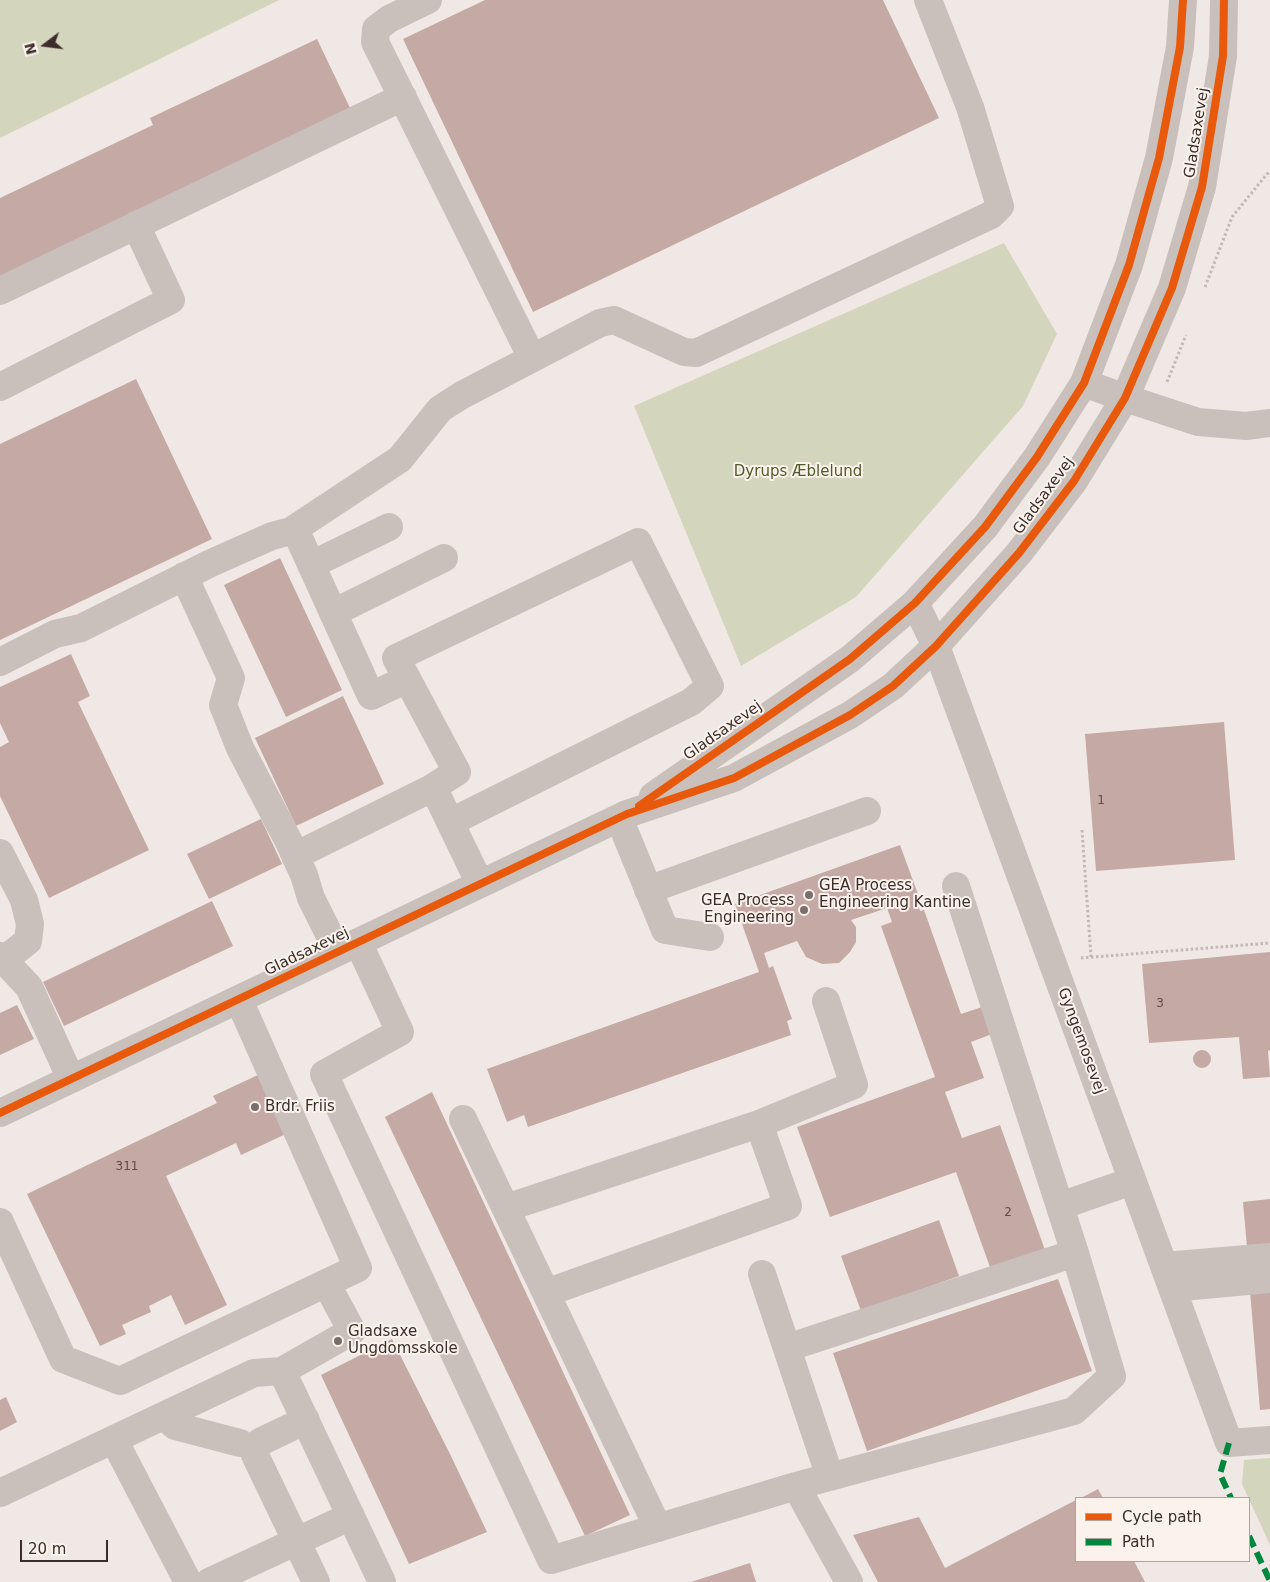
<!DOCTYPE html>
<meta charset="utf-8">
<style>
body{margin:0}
#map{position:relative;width:1270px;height:1582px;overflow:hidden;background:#f0e8e4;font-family:"DejaVu Sans",sans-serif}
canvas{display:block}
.legend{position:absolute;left:1075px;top:1497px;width:175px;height:65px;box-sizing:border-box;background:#fbf2ec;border:1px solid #aea39e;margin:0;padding:6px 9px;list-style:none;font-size:15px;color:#3b2d2a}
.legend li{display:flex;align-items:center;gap:10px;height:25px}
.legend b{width:25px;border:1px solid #aea39e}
.north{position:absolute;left:20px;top:20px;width:50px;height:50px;-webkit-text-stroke:4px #fbf2ec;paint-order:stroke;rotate:255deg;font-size:14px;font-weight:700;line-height:20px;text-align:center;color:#3b2d2a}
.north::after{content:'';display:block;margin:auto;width:18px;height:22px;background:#3b2d2a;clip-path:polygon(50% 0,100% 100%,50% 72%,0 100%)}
.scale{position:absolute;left:20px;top:1540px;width:88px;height:22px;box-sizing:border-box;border:2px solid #3b2d2a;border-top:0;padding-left:6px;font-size:15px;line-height:18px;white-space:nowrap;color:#3b2d2a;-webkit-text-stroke:4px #fbf2ec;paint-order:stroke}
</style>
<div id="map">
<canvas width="1270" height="1582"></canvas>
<ul class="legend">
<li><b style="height:6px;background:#e8590c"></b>Cycle path</li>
<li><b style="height:6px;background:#00873e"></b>Path</li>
</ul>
<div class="north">N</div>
<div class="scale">20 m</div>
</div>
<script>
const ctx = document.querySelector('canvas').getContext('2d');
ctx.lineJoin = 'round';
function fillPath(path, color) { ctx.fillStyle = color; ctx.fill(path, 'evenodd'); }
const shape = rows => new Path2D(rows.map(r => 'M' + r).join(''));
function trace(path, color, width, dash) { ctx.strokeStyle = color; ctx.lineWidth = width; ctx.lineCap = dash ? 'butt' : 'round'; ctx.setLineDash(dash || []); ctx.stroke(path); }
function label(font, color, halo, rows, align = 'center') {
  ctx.font = font + ' "DejaVu Sans",sans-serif'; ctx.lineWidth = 4; ctx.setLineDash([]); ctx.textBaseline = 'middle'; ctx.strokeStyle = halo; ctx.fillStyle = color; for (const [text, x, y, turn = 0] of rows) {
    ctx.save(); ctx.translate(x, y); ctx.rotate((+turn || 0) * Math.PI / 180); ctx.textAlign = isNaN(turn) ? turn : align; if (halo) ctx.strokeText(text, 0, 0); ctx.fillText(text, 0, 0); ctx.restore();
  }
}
fillPath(shape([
 [0,0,279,0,0,138],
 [1004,243,1057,334,1023,406,856,597,741,666,634,406],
 [1270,1458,1270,1545,1242,1484,1244,1460]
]), '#d4d5bd');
fillPath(shape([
 [485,0,883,0,939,118,533,312,403,39],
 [317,39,351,110,0,277,0,198,153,125,150,118],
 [136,379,212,539,0,640,0,444],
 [280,558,342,690,286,717,224,585],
 [71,654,90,696,78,702,149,850,49,898,0,796,0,747,9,742,0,723,0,687],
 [343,696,384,784,296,826,255,738],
 [1224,722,1235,860,1096,871,1085,734],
 [261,819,282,864,209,899,187,854],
 [900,845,919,897,916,898,920,911,924,910,961,1014,982,1007,992,1034,971,1042,984,1078,945,1092,962,1138,1000,1125,1045,1250,991,1270,956,1172,830,1217,797,1127,935,1077,881,926,892,922,887,908,851,920,856,927,856,942,850,952,839,963,822,964,806,957,797,941,764,953,769,968,773,966,792,1019,787,1021,791,1035,528,1127,524,1115,507,1122,487,1069,759,972,735,904],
 [212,901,233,946,64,1026,43,982],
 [1270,952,1270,1050,1268,1051,1270,1077,1243,1079,1239,1037,1149,1043,1142,964],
 [17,1005,34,1039,0,1055,0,1013],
 '1193 1059a9 9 0 1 1 18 0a9 9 0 1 1-18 0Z',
 [260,1074,288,1133,241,1155,236,1143,166,1176,227,1305,185,1325,171,1295,149,1306,151,1312,122,1325,126,1334,100,1346,27,1194,217,1103,213,1096],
 [432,1092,630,1515,585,1536,385,1117],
 [1270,1199,1270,1245,1247,1247,1243,1202],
 [939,1220,959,1276,861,1311,841,1256],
 [1058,1279,1092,1371,867,1451,833,1353],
 [1270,1289,1270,1409,1260,1410,1250,1291],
 [392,1339,451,1456,487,1532,409,1564,321,1375],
 [6,1397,17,1422,0,1431,0,1400],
 [1098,1489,1103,1498,1081,1498],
 [1076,1500,1076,1561,1134,1561,1145,1582,878,1582,853,1535,919,1517,945,1568],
 [750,1563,756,1582,691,1582]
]), '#c5a9a4');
trace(shape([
 [1205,287,1232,217,1267,174,1270,172],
 [1167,382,1186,335],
 [1082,830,1091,957],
 [1081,958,1270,943]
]), '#c2b9b4', 3, [2.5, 2.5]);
trace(shape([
 [428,0,389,19,376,29,375,42,532,358],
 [0,291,403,97],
 [1084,383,1125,398,1198,422,1246,426,1270,423],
 [0,387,171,300,136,225],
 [291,531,400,459,440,409,462,395,600,323,614,320,684,352,696,353,991,215,1000,206,970,107,928,0],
 [311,565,389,527],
 [184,576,231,678,223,705,240,748,289,842,304,875,311,898,338,952],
 [915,603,936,646,1229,1443,1270,1440],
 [333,613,444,558],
 [0,662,55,634,81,628,211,563,272,536,291,531,299,538,371,696,407,679],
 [430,789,457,772,396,658,638,542,710,686,691,702,451,822],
 [653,796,850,659,915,603,985,527,1037,457,1084,383,1129,265,1159,158,1180,47,1183,0],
 [619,818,665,930,710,937],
 [0,853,24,900,30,924,28,941,4,960],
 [295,856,430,789,436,793,480,884],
 [648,890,867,811],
 [358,942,400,1032,324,1074,551,1560,796,1486,1074,1411,1112,1376,1075,1253,956,886],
 [0,956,29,987,71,1079],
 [0,1113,627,814,734,778,850,715,893,686,936,646,1019,553,1074,481,1125,398,1172,288,1202,187,1223,56,1224,0],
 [463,1119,658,1528],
 [1060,1206,1132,1181],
 [506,1208,759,1124,854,1085,826,1001],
 [0,1222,63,1359,120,1381,358,1268,239,1000],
 [1164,1266,1270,1257],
 [762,1274,830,1477],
 [326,1283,352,1331,282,1371,382,1582],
 [1172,1288,1270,1279],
 [546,1293,788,1206,759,1124],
 [787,1348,1075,1253],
 [164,1416,175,1426,240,1443],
 [114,1440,188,1582],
 [260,1442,306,1420],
 [255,1455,316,1582],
 [796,1486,849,1582],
 [0,1493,254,1373,282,1371],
 [209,1582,351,1516]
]), '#c9c0bc', 28);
trace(shape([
 [1229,1443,1220,1474,1231,1498],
 [1249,1536,1270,1581]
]), '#00873e', 6, [12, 6]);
trace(shape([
 [639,806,850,659,915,603,985,527,1037,457,1084,383,1129,265,1159,158,1180,47,1183,0],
 [0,1113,627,814,734,778,850,715,893,686,936,646,1019,553,1074,481,1125,398,1172,288,1202,187,1223,56,1224,0]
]), '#e8590c', 8);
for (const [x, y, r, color] of [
 [809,895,5,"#7a6e6b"],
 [804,910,5,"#7a6e6b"],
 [255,1107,5,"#7a6e6b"],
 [338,1341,5,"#7a6e6b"]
]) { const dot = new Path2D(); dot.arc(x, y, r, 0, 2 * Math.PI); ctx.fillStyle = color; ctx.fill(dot); trace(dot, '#fbf2ec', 2); }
label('12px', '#5e4c48', null, [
 ["1",1101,801],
 ["3",1160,1004],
 ["311",127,1167],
 ["2",1008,1213]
]);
label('15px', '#3b2d2a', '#fbf2ec', [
 ["Gladsaxevej",1197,133,-81],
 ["Gladsaxevej",1044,496,-54],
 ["Gladsaxevej",723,731,-35],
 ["Gladsaxevej",307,952,-26],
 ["Gyngemosevej",1081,1041,70]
]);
label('15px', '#505b2b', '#fbf2ec', [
 ["Dyrups Æblelund",798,472]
]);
label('15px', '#3b2d2a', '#fbf2ec', [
 ["GEA Process",819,886],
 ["Engineering Kantine",819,903],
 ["GEA Process",794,901,"right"],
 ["Engineering",794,918,"right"],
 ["Brdr. Friis",265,1107],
 ["Gladsaxe",348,1332],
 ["Ungdomsskole",348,1349]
], 'left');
</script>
